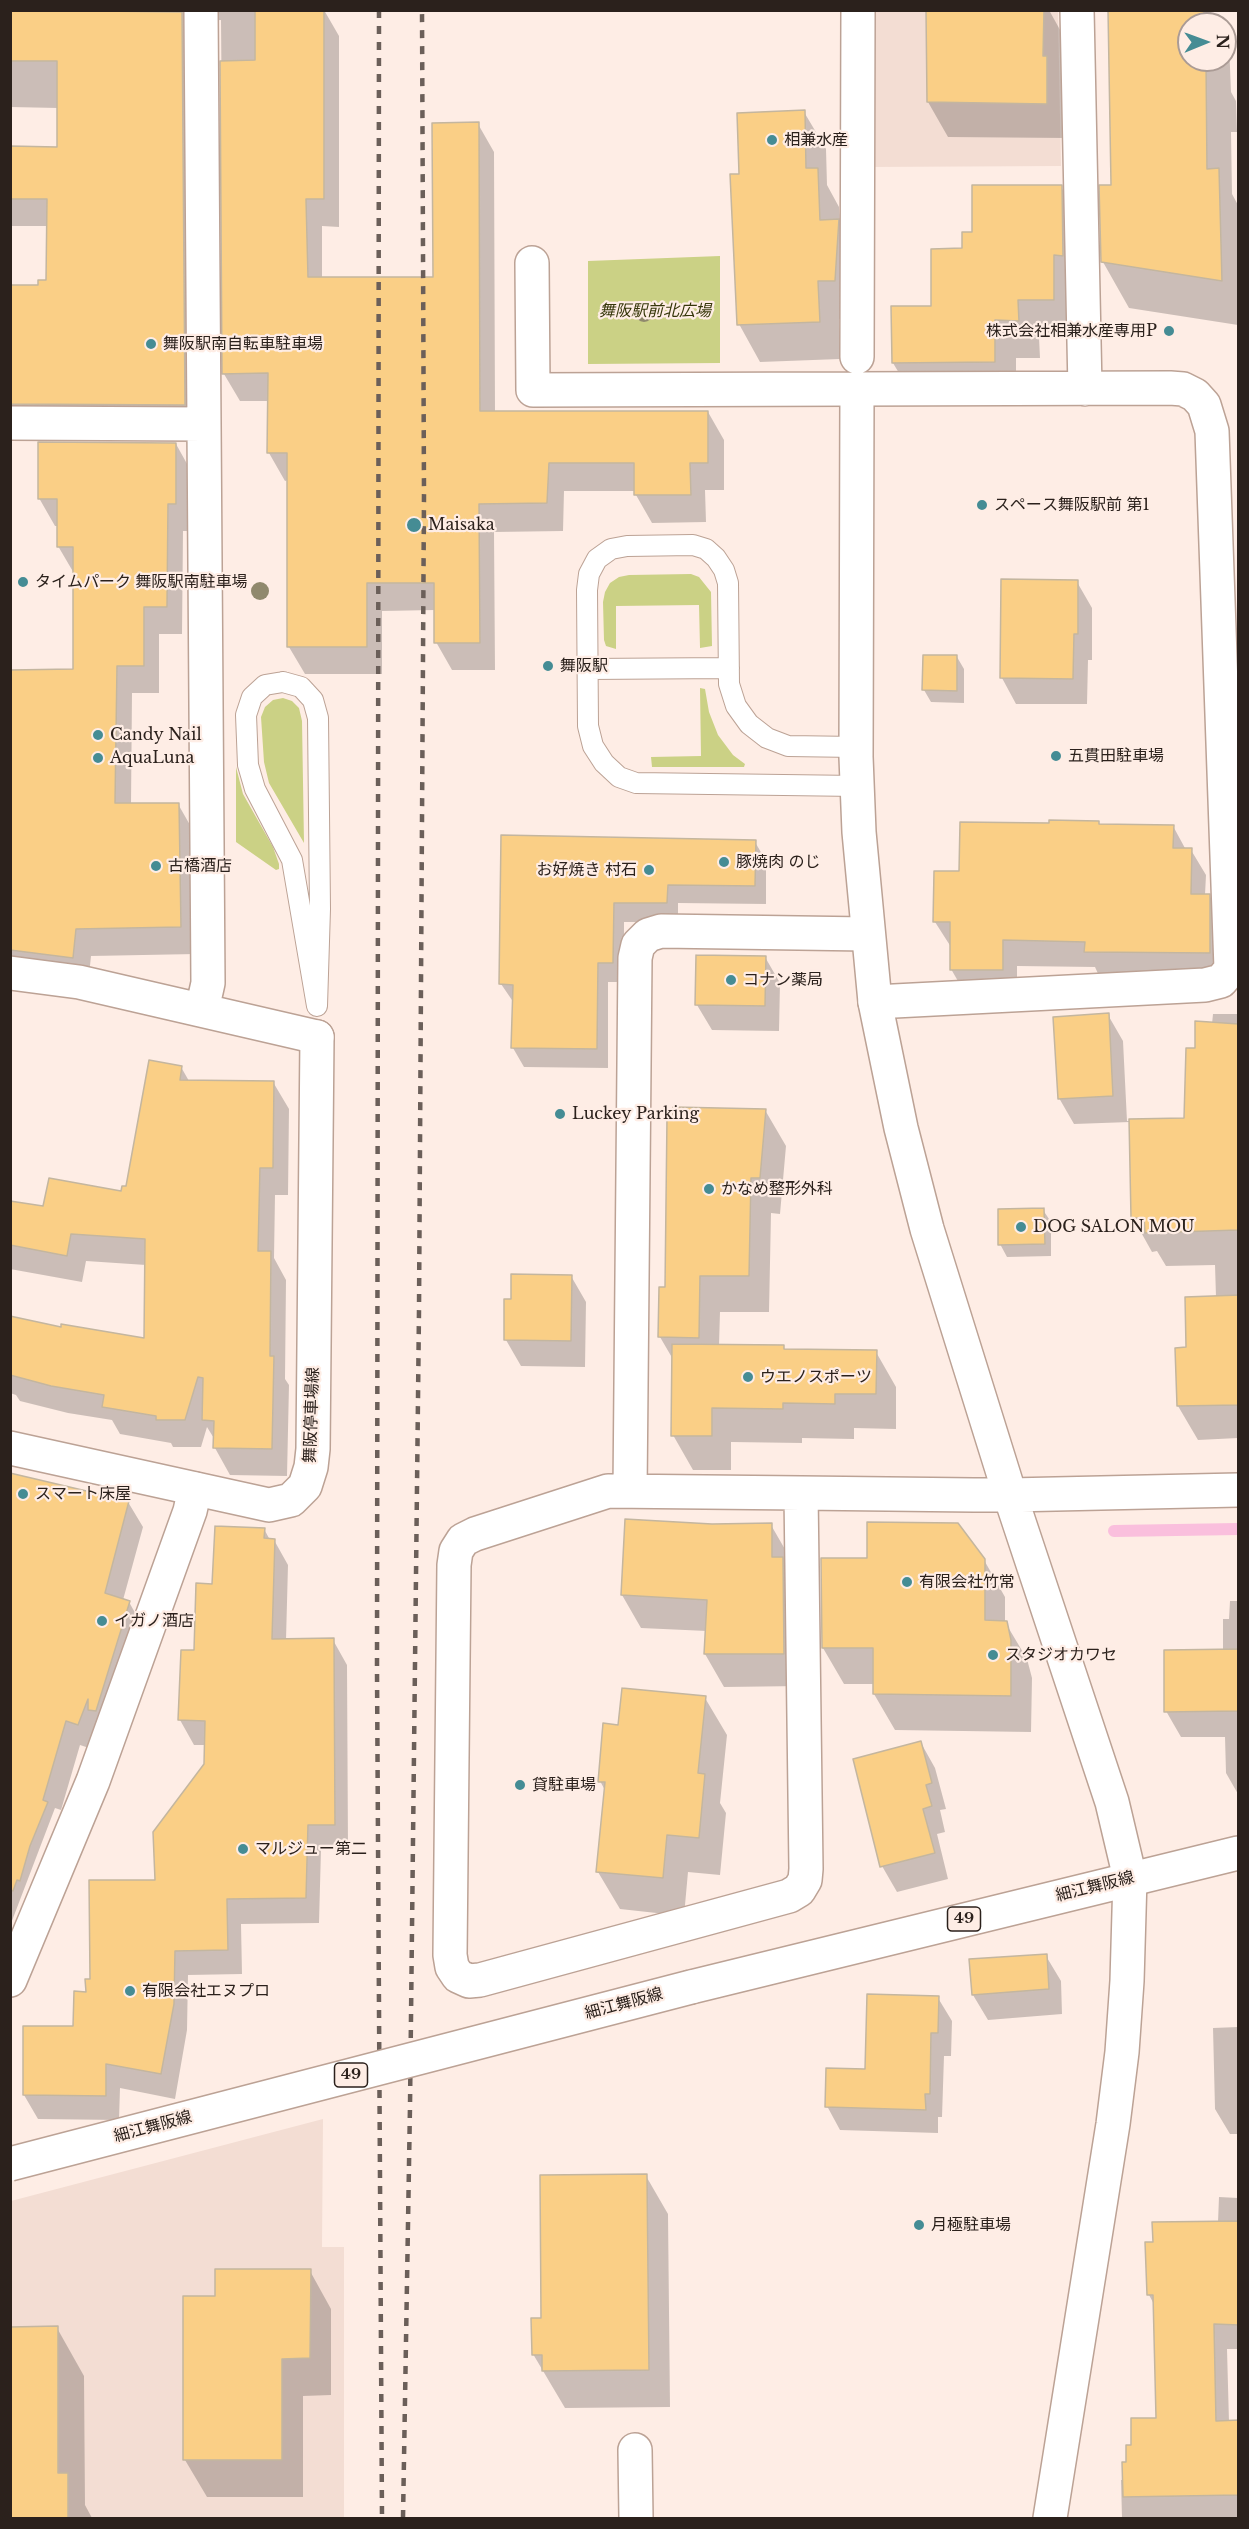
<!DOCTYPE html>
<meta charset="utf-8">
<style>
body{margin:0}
#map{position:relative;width:1249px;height:2529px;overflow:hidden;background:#feede5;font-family:"Libre Baskerville",serif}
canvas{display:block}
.frame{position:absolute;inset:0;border:12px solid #2b211c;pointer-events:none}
.north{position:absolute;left:1177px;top:12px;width:60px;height:60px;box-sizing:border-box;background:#feede5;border:2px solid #aa9b95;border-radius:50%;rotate:89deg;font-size:16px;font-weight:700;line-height:24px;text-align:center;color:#2b211c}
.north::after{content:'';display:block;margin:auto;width:21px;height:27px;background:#458c94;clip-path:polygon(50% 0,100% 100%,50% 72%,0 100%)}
</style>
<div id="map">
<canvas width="1249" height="2529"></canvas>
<div class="frame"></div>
<div class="north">N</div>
</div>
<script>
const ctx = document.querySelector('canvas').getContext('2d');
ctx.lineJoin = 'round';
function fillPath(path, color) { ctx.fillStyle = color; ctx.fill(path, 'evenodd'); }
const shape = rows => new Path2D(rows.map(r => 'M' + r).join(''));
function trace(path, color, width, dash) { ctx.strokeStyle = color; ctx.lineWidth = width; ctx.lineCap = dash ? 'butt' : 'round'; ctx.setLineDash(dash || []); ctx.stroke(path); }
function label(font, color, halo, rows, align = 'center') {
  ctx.font = font + ' "Libre Baskerville","Noto Sans JP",serif'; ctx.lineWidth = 4.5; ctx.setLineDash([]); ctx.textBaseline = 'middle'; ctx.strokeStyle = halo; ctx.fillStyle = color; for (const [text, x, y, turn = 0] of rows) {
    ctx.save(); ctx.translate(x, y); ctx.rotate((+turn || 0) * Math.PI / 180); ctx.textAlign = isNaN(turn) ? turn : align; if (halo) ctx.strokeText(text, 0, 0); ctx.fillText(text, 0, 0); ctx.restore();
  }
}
fillPath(shape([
 [868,11,1058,11,1061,166,868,167],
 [323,2119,322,2247,344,2247,344,2518,11,2518,11,2201]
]), '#f3ddd3');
fillPath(shape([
 [720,256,720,363,588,364,588,261],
 [691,574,699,577,711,592,712,646,700,648,699,605,616,606,616,649,606,646,604,640,603,602,605,592,610,583,619,577,629,575],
 [700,688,705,689,709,712,718,735,733,755,745,764,744,767,652,767,651,757,701,756],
 [283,698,292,701,299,708,302,721,304,843,269,783,264,762,261,717,265,707,273,700],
 [236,767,243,794,273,847,279,864,279,869,276,870,236,842]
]), '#cbd185');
fillPath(shape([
 [10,10,324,10,339,36,339,227,322,226,322,278,434,279,478,124,494,152,495,412,708,412,724,440,724,490,705,490,706,522,652,523,636,495,636,491,564,491,563,531,494,532,495,670,452,670,436,642,435,610,382,611,382,674,305,674,289,647,288,480,285,481,269,453,269,401,240,401,224,374,221,20,208,21,200,433,10,432,10,287,40,287,47,282,48,226,10,226,10,148,58,148,58,108,10,107],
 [928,10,1049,10,1064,37,1066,138,948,137,928,102],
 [1109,10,1210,10,1218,24,1189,24,1189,60,1225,60,1225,36,1229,43,1231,92,1236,101,1237,132,1231,132,1232,194,1238,205,1238,325,1129,308,1103,262,1112,187],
 [804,112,826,149,827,185,839,207,840,224,860,258,856,318,839,319,840,359,760,362,739,324,741,175],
 [1061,187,1083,224,1074,337,1039,337,1040,358,1016,358,1016,400,915,400,893,363,932,308,973,234],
 [176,444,191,471,191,531,183,531,182,634,159,634,159,693,132,693,131,805,178,804,194,832,196,954,91,956,88,985,10,968,10,671,75,671,75,575,58,546,58,526,55,526,39,498],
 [1077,582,1092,608,1092,660,1088,660,1087,704,1016,704,1002,678],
 [957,657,964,669,964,703,931,702,924,690],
 [1099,825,1173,826,1186,850,1191,850,1206,875,1205,895,1209,895,1224,921,1224,979,1100,978,1095,967,1017,966,1017,996,966,995,951,969,951,947,935,922,961,873],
 [503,837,755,842,766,861,766,904,678,903,678,922,624,922,624,982,608,982,608,1068,524,1067,513,1048,514,1003,501,984],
 [765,957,780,983,779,1031,712,1030,697,1005],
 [1213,1014,1238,1014,1238,1438,1198,1440,1178,1406,1177,1350,1187,1349,1216,1297,1215,1265,1166,1266,1157,1251,1152,1252,1133,1218,1130,1122,1074,1124,1059,1098,1108,1015,1123,1041,1127,1121,1185,1120,1197,1049,1212,1024],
 [181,1067,189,1081,273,1082,289,1109,288,1195,275,1195,274,1258,286,1280,285,1379,289,1385,287,1476,230,1475,215,1448,215,1440,207,1427,201,1447,173,1447,171,1443,120,1434,112,1420,68,1413,20,1401,16,1395,10,1393,10,1318,62,1329,145,1340,146,1265,86,1261,82,1282,10,1269,10,1202,44,1208,123,1193,127,1188],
 [765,1110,786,1146,780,1214,771,1213,769,1312,720,1312,719,1346,783,1347,785,1351,876,1352,896,1387,896,1429,854,1428,854,1439,802,1438,802,1443,731,1442,731,1470,693,1470,673,1435,674,1361,660,1337,667,1288],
 [1043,1210,1051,1222,1051,1256,1007,1257,1000,1244],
 [571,1276,586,1302,585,1367,521,1366,506,1340,512,1300],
 [10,1474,128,1502,143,1527,123,1600,129,1602,143,1627,92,1749,80,1745,61,1810,55,1808,10,1926],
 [712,1525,771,1525,790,1558,802,1686,724,1687,705,1654,707,1631,641,1628,622,1595],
 [264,1529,270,1540,274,1540,288,1565,286,1640,333,1640,347,1665,348,1849,321,1849,319,1923,241,1924,242,1974,188,1975,187,2030,175,2099,120,2088,119,2120,38,2119,24,2095,75,2028,92,1981,156,1881,205,1764,206,1745,194,1745,180,1720,196,1652,214,1586],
 [984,1560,1005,1597,1005,1622,1027,1659,1032,1678,1031,1732,895,1730,874,1694,874,1684,844,1684,823,1648],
 [1230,1601,1238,1601,1238,1801,1238,1794,1226,1773,1225,1737,1181,1737,1166,1711,1223,1651,1223,1619,1229,1619],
 [705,1698,727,1735,720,1803,726,1813,720,1875,688,1872,684,1916,620,1909,598,1872,606,1792,600,1781,620,1726],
 [921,1743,935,1768,946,1809,940,1810,945,1832,937,1834,948,1879,897,1892,882,1866],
 [1046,1956,1061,1981,1062,2014,988,2020,973,1995],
 [938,1998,952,2021,951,2056,944,2056,942,2117,938,2117,938,2133,840,2130,827,2106],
 [1238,2027,1238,2134,1230,2134,1215,2109,1213,2028],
 [646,2176,668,2214,670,2407,565,2408,533,2354,543,2319],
 [1219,2197,1238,2198,1238,2349,1227,2349,1229,2422,1238,2421,1238,2518,1122,2518,1121,2480,1124,2480,1133,2446,1157,2419,1155,2306,1149,2295,1155,2243,1218,2222],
 [310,2271,331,2309,331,2395,303,2396,303,2497,207,2497,185,2460,216,2297],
 [10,2328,57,2328,84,2376,85,2505,92,2518,10,2518]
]), '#0003');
trace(shape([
 [1114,1531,1238,1529]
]), '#fabfdd', 12);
const building = shape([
 [10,10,182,12,185,405,10,404,10,285,38,285,38,280,46,280,47,199,10,199,10,146,57,147,57,61,10,61,10,10],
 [324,10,324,199,306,199,308,277,433,277,432,123,479,122,480,411,708,411,708,463,690,463,691,495,634,495,634,463,549,463,547,503,479,504,480,643,434,643,434,583,367,583,367,647,287,647,287,453,267,453,268,373,222,374,220,61,255,60,255,11,324,10],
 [926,10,1044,10,1043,56,1047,56,1047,104,927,102,926,10],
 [1108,10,1204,10,1204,24,1189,24,1189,60,1206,60,1207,169,1219,168,1222,281,1101,262,1099,185,1111,185,1108,10],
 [805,110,806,168,818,168,820,220,839,219,835,281,818,281,820,322,737,325,730,174,739,174,737,113,805,110],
 [972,185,1062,185,1063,256,1054,255,1054,300,1018,300,1019,321,995,320,995,362,892,363,891,306,931,306,931,249,962,248,962,232,972,232,972,185],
 [38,442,176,443,176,504,168,504,167,607,144,607,144,666,117,666,115,803,179,803,181,927,76,929,73,958,10,950,10,670,73,669,73,547,57,547,57,499,38,499,38,442],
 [1001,579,1078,580,1078,634,1074,634,1073,679,1000,678,1001,579],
 [923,655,957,655,957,691,922,690,923,655],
 [1049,820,1099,821,1099,824,1174,825,1173,848,1192,848,1191,894,1210,894,1210,953,1084,952,1085,942,1003,940,1003,970,950,970,950,922,933,922,934,871,959,871,960,822,1049,823,1049,820],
 [501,835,756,840,755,886,668,885,667,903,614,903,613,963,598,963,597,1049,511,1048,513,985,499,984,501,835],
 [696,955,766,956,765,1006,695,1005,696,955],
 [1109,1013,1113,1096,1058,1099,1053,1017,1109,1013],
 [1195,1021,1239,1024,1239,1230,1145,1233,1144,1218,1131,1218,1129,1119,1184,1118,1186,1048,1195,1048,1195,1021],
 [149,1060,182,1066,180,1080,274,1081,273,1168,260,1168,258,1251,271,1251,270,1356,274,1356,272,1449,213,1448,214,1421,202,1420,203,1378,198,1377,185,1420,156,1420,156,1416,102,1407,104,1395,51,1386,10,1375,10,1316,61,1327,61,1324,144,1338,145,1239,71,1234,67,1256,10,1245,10,1201,43,1206,49,1178,121,1191,122,1186,126,1186,149,1060],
 [673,1107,766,1109,760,1178,751,1178,749,1276,700,1276,699,1338,658,1337,659,1287,665,1287,667,1117,673,1117,673,1107],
 [1044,1208,1045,1244,998,1245,998,1209,1044,1208],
 [511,1274,572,1275,571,1341,504,1340,504,1299,511,1299,511,1274],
 [1239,1295,1239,1405,1177,1406,1175,1348,1186,1347,1185,1297,1239,1295],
 [672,1344,784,1345,784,1349,877,1350,876,1394,835,1394,835,1404,783,1403,783,1409,712,1408,712,1436,671,1436,672,1344],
 [10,1473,129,1501,105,1593,130,1601,96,1711,88,1710,88,1699,78,1725,66,1721,43,1800,48,1802,30,1846,20,1881,17,1880,13,1891,10,1890,10,1473],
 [625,1519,712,1524,772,1523,772,1557,783,1557,784,1654,704,1654,707,1600,621,1595,625,1519],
 [867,1522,958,1523,985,1559,985,1620,1007,1621,1011,1640,1011,1696,873,1694,873,1648,822,1648,821,1558,867,1558,867,1522],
 [215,1526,265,1528,264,1538,275,1539,272,1639,334,1638,335,1825,308,1825,306,1898,227,1899,228,1950,175,1951,174,2004,161,2074,106,2064,106,2096,23,2095,23,2026,73,2026,74,1991,86,1992,85,1979,90,1979,89,1880,155,1880,153,1832,204,1764,205,1721,178,1720,181,1650,194,1650,196,1583,212,1584,215,1526],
 [1239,1649,1239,1711,1164,1712,1164,1650,1239,1649],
 [622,1688,706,1696,698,1773,705,1774,699,1838,667,1835,663,1878,596,1872,605,1782,598,1782,603,1723,618,1725,622,1688],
 [921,1741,932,1783,926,1785,932,1806,923,1809,935,1853,880,1867,853,1759,921,1741],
 [1047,1954,1049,1989,972,1995,969,1959,1047,1954],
 [867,1994,939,1996,938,2033,931,2033,930,2094,925,2094,926,2110,825,2107,826,2068,865,2069,867,1994],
 [647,2174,649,2370,542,2371,542,2355,532,2355,531,2318,541,2318,540,2175,647,2174],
 [1239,2221,1239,2325,1214,2324,1216,2421,1239,2420,1239,2495,1123,2497,1122,2462,1126,2462,1126,2445,1131,2445,1131,2418,1156,2418,1153,2295,1147,2295,1145,2242,1153,2242,1152,2222,1239,2221],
 [215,2269,311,2269,310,2358,282,2359,282,2460,183,2460,183,2296,215,2296,215,2269],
 [58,2326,58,2473,68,2473,68,2518,10,2518,10,2327,58,2326]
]);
fillPath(building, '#facf86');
trace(building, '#c4b69f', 1.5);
const lane = shape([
 [588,669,729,668],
 [283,682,301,687,313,700,318,718,320,909,317,1006,292,860,255,789,248,765,246,715,252,697,265,685,283,682],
 [856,747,788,746,767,738,749,724,736,706,729,684,728,583,724,570,716,558,706,549,693,545,627,546,611,549,597,559,589,574,587,590,588,726,593,746,604,763,619,777,636,783,857,786]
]);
const street = shape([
 [1077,10,1085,389],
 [532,263,533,390,1170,388,1183,389,1195,395,1204,405,1212,431,1231,969,1221,981,1205,985,875,1002],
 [857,357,858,10],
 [10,423,204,424,201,10],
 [10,973,79,982,317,1037],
 [202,1010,208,983,204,424],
 [630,1491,635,958,638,945,648,935,661,931,867,934],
 [801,1493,806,1869,805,1880,799,1890,789,1896,480,1980,469,1981,458,1976,452,1967,450,1955,452,1757,454,1565,456,1551,463,1540,475,1534,608,1491,801,1493,974,1495,1010,1495],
 [10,1980,93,1781,190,1511,195,1489],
 [635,2450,636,2518]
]);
const secondary = shape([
 [857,389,856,757,859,832,875,1002,901,1128,927,1229,1010,1495,1112,1802,1130,1878,1127,1981,1122,2052,1113,2124,1050,2518],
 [10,1448,269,1505,291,1500,305,1486,311,1467,313,1449,317,1037],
 [1010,1495,1238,1490]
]);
const primary = shape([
 [691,1987,1238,1853]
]);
trace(lane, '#bca295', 22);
trace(street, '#bca295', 36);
trace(secondary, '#bca295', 36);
trace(primary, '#bca295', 36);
trace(lane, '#fff', 20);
trace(street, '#fff', 33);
trace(secondary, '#fff', 33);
trace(primary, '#fff', 33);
trace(shape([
 [379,10,377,1670,382,2518],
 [403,2518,410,2106,419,1310,424,494,422,10]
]), '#6b5f59', 4.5, [8, 8]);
const primaryBridge = shape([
 [10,2164,691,1987]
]);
trace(primaryBridge, '#bca295', 36, []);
trace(primaryBridge, '#fff', 33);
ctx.fillStyle = '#90896d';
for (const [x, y] of [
 [644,313],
 [260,591]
]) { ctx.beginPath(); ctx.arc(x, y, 9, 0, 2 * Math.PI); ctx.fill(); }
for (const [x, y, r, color] of [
 [772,140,6,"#458c94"],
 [1169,331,6,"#458c94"],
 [151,344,6,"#458c94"],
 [982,505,6,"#458c94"],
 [414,525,8,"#458c94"],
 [23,582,6,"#458c94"],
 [548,666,6,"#458c94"],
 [98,735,6,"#458c94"],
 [1056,756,6,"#458c94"],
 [98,758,6,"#458c94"],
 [724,862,6,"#458c94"],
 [156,866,6,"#458c94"],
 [649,870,6,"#458c94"],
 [731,980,6,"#458c94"],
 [560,1114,6,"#458c94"],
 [709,1189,6,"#458c94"],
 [1021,1227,6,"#458c94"],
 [748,1377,6,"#458c94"],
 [23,1494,6,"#458c94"],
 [907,1582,6,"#458c94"],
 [102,1621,6,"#458c94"],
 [993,1655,6,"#458c94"],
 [520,1785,6,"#458c94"],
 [243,1849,6,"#458c94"],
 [130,1991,6,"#458c94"],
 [919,2225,6,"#458c94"]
]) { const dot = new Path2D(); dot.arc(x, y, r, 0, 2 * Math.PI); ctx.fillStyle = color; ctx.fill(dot); trace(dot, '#feede5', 2); }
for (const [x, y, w] of [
 [964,1919,33],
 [351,2075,33]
]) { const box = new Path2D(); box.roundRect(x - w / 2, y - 12, w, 24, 4.5); ctx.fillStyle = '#feede5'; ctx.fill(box); trace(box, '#2b211c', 1.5); }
label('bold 15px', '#2b211c', null, [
 ["49",964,1919],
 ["49",351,2075]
]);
label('16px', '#2b211c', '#feede5', [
 ["相兼水産",784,140],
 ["株式会社相兼水産専用P",1157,331,"right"],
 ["舞阪駅南自転車駐車場",163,344],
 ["スペース舞阪駅前 第1",994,505],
 ["Maisaka",428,525],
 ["タイムパーク 舞阪駅南駐車場",35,582],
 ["舞阪駅",560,666],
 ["Candy Nail",110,735],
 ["五貫田駐車場",1068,756],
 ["AquaLuna",110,758],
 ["豚焼肉 のじ",736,862],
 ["古橋酒店",168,866],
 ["お好焼き 村石",637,870,"right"],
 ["コナン薬局",743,980],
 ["Luckey Parking",572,1114],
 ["かなめ整形外科",721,1189],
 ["DOG SALON MOU",1033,1227],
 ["ウエノスポーツ",760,1377],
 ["スマート床屋",35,1494],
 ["有限会社竹常",919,1582],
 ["イガノ酒店",114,1621],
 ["スタジオカワセ",1005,1655],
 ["貸駐車場",532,1785],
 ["マルジュー第二",255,1849],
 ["有限会社エヌプロ",142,1991],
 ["月極駐車場",931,2225]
], 'left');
label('italic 16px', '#36370a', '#feede5', [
 ["舞阪駅前北広場",655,311]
]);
label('16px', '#2b211c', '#feede5', [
 ["舞阪停車場線",312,1415,-88],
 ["細江舞阪線",1095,1887,-14],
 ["細江舞阪線",624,2004,-15],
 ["細江舞阪線",153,2127,-15]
]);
</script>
